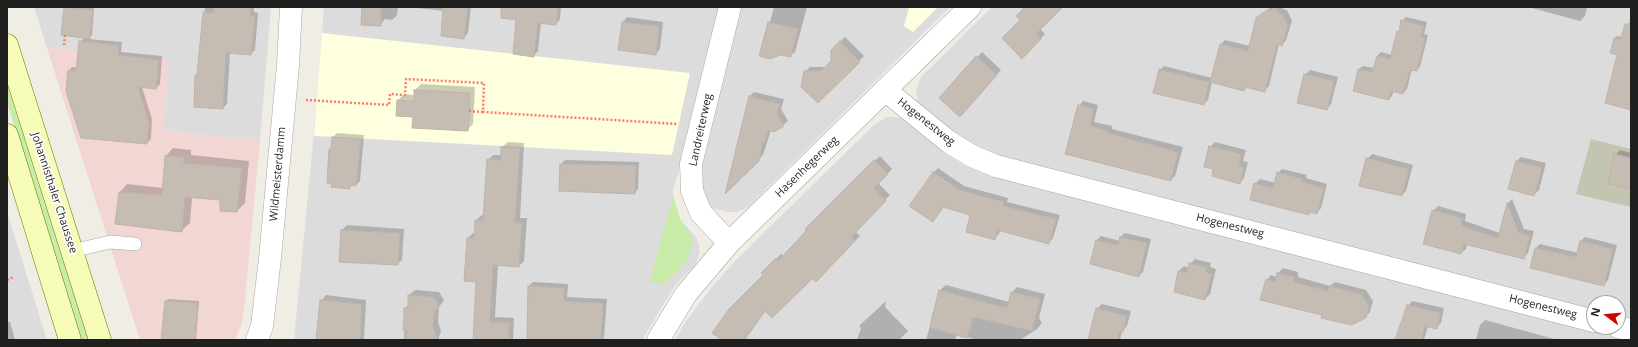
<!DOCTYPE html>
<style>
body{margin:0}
#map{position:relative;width:1638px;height:347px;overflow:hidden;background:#f0ede5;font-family:"Open Sans",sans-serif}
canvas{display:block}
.frame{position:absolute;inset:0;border:8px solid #1f1f1f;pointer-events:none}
.north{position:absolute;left:1586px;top:295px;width:40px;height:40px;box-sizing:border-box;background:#fff;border:1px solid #a5a5a5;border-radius:50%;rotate:286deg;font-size:11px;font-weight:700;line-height:16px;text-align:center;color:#1f1f1f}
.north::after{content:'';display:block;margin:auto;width:14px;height:18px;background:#ce0600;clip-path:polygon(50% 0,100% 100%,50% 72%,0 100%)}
</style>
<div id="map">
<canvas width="1638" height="347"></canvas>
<div class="frame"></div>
<div class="north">N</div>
</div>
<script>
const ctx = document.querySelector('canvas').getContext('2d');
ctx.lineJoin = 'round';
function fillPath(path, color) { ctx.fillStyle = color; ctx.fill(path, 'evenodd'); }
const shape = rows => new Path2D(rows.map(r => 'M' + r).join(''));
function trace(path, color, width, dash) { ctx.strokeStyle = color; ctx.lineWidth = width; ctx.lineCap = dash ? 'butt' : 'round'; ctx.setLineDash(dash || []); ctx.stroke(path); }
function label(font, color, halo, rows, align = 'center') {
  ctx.font = font + ' "Open Sans",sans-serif'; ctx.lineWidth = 3; ctx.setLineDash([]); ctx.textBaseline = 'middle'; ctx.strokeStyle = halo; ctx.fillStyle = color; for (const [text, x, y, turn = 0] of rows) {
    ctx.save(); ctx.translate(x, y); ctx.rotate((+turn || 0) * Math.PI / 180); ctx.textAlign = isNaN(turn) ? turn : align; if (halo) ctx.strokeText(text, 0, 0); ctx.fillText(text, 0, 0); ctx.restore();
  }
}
fillPath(shape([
 [34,7,271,7,260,140,164,131,88,52,47,48],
 [324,7,721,7,705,76,673,191,674,203,678,217,696,237,699,246,699,257,694,266,676,284,642,340,294,340,317,101],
 [738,7,950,7,747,208,737,212,728,212,713,208,704,200,699,172],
 [992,7,1631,7,1631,309,1629,317,1627,319,1618,317,1618,303,1594,303,1594,311,1025,165,969,145,918,103,916,90,921,77],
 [887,117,894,117,901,118,946,154,963,165,988,175,1630,340,675,340,686,321,712,287,736,260,876,123],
 [7,212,47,340,7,340]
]), '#dddcdc');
fillPath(shape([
 [47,48,169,60,164,131,260,140,244,310,242,323,235,340,140,340]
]), '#f1d6d4');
fillPath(shape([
 [909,7,938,7,913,32,904,26],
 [322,33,690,73,672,155,314,136]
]), '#feffdf');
fillPath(shape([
 [1591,139,1631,149,1631,207,1576,194]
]), '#c4c5b0');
fillPath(shape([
 [7,79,90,340,81,340,7,102],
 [673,196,681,221,691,236,692,243,688,259,664,285,650,282]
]), '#c8ebaa');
fillPath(shape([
 [65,7,94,8,92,35,88,39,122,42,121,52,162,56,160,84,156,88,142,87,152,119,151,139,147,143,69,71,72,67,78,68,80,42,85,37,62,34],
 [205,7,254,7,254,12,258,13,255,50,251,54,230,52,227,104,223,108,199,74],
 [363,7,398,7,397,15,392,20,385,19,380,25],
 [407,7,471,7,468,33,464,38,444,11],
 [508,7,561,7,560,19,556,24,541,22,538,51,533,56,517,20],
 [774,7,807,7,795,52,790,56,780,54,761,55],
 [1026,7,1062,7,1040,29,1045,34,1022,57,1021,20],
 [1271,7,1283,7,1283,9,1287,10,1292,21,1286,40,1282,45,1279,44,1269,86,1264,91,1248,86,1244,90,1212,82,1208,100,1203,104,1160,70,1164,66,1212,78,1221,44,1225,40,1250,46,1262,14],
 [1528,7,1587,7,1585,16,1580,21],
 [1631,16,1631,28,1628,27],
 [627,17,663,22,660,49,656,54,623,22],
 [1406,17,1427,22,1424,34,1428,35,1420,67,1417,70,1412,69,1407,89,1403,93,1394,90,1392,96,1389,99,1354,90,1359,69,1363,66,1374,68,1377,56,1381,52,1392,55,1398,32,1401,29,1402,21],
 [1617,36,1631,39,1631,58,1611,53,1615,38],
 [845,37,864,56,818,102,805,72,810,67,826,67,832,61,832,50],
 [982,52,1001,70,964,111,941,98],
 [1310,70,1338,77,1331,104,1327,109,1305,75],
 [421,84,475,87,473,124,467,130,414,116,397,115,398,100,404,94,415,95,415,90],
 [754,92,784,99,781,109,788,121,783,125,771,130,763,155,726,191,750,96],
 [1083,101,1098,105,1094,122,1112,126,1112,129,1183,147,1175,176,1170,180,1066,153,1079,106],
 [337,133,364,135,360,181,356,185,352,185,349,188,330,150,332,148,333,137],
 [508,142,524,143,520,218,527,218,524,261,519,266,498,265,495,317,514,318,513,340,474,340,477,281,468,238,473,233,476,233,476,220,482,215,484,215,488,160,493,155,502,155,502,147],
 [1215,142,1246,150,1243,161,1248,162,1244,178,1240,183,1215,168,1210,147],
 [173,148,191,150,191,155,249,161,245,203,237,211,222,199,192,197,190,223,182,230,120,192,127,184,163,188,166,156],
 [1620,150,1631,153,1631,188,1615,155],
 [1372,154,1413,165,1406,191,1402,195,1367,159],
 [880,156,892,169,878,183,890,195,855,231,860,236,816,280,813,277,766,310,745,340,724,340,764,275,762,273,781,254,783,256,808,231,806,229],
 [1521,157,1546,163,1539,190,1534,195,1517,161],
 [565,160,639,162,638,189,634,193,561,164],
 [938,168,964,186,1008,198,1007,202,1060,215,1053,238,1049,243,1000,230,999,234,994,238,971,214,944,207,933,221,934,172],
 [1282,169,1307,175,1306,178,1327,184,1321,208,1317,213,1311,211,1309,214,1255,184,1260,179,1275,183,1278,173],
 [1512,199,1524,229,1534,231,1528,253,1523,258,1467,244,1466,249,1461,253,1433,211,1438,206,1466,214,1465,221,1500,233,1508,203],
 [347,225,404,229,402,260,397,264,340,261,342,230],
 [1125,233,1151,239,1143,272,1138,276,1091,263,1097,240,1101,236,1120,241,1120,237],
 [1585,237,1617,245,1608,280,1604,285,1536,248,1540,244,1578,253,1581,241],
 [1195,259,1211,263,1210,267,1216,269,1210,294,1205,299,1175,292,1179,271,1184,266,1189,268,1190,264],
 [1283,268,1298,272,1298,277,1330,286,1335,282,1366,290,1373,301,1370,312,1365,317,1323,314,1267,280,1271,275,1277,277,1278,273],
 [533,282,568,284,567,297,607,299,604,338,602,340,578,340,529,286],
 [946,285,1009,302,1012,292,1017,287,1045,294,1039,318,1042,323,1037,329,1020,340,977,340,957,334,955,340,926,340,940,290],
 [415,290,439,292,444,300,439,307,438,322,441,331,438,340,404,340,405,308,409,305,409,295],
 [326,295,366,300,364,340,317,340,321,301],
 [168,299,199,301,196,340,162,340,166,301],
 [886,301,885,307,908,331,899,340,857,340,861,328,859,326],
 [1412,301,1444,308,1441,323,1436,327,1428,326,1424,340,1396,340,1408,306],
 [1102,304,1131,311,1127,326,1122,331,1120,340,1089,340,1097,309],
 [1485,320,1558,340,1476,340,1480,325],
 [7,322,10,322,15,340,7,340]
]), '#0003');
const building = shape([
 [64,7,93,10,90,39,61,35,64,7],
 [214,7,251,7,250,16,255,17,251,55,226,53,223,109,194,107,195,75,197,75,203,12,214,13,214,7],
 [362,7,381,7,381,26,361,25,362,7],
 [443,7,468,7,464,39,441,36,443,7],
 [501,7,558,7,556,25,538,23,534,57,513,54,516,20,501,18,501,7],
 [1025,7,1063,7,1036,34,1041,39,1022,59,1002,38,1020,20,1016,16,1025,7],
 [1275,7,1279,13,1282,14,1288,26,1282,46,1277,44,1265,92,1245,87,1244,91,1210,82,1220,44,1248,51,1256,18,1267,10,1270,11,1275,7],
 [1401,20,1424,26,1421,37,1425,38,1417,71,1410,70,1403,94,1391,91,1389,100,1353,91,1358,69,1372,72,1377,56,1390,59,1397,31,1399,32,1401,20],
 [622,22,659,26,656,55,618,50,622,22],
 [768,22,798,29,791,57,780,55,770,59,759,56,768,22],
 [1625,24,1631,24,1631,110,1605,103,1617,55,1610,53,1614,38,1621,39,1625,24],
 [79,41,119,45,118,55,159,60,156,89,138,87,149,123,147,144,81,138,66,91,68,70,76,71,79,41],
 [840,41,860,62,818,103,801,87,804,71,821,71,831,61,831,50,840,41],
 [976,56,997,75,960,117,939,98,976,56],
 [1159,69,1209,82,1204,105,1153,93,1159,69],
 [1304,74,1334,81,1327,110,1297,103,1304,74],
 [414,90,470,93,468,131,412,128,413,117,396,116,397,100,414,101,414,90],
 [749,96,780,104,777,114,784,126,774,132,768,130,765,143,763,142,759,161,725,194,749,96],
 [1078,105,1094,109,1090,126,1108,131,1108,133,1178,152,1171,181,1065,154,1078,105],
 [332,137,361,139,356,186,350,185,350,189,331,187,332,184,327,183,329,149,331,149,332,137],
 [1209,146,1241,154,1239,166,1244,167,1240,184,1212,176,1213,169,1204,167,1209,146],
 [501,147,520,148,515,223,522,223,519,267,493,265,490,322,509,323,509,340,473,340,476,282,464,281,467,238,474,238,475,220,483,220,487,159,501,160,501,147],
 [1614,154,1631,158,1631,189,1608,184,1614,154],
 [165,156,184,157,183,163,242,168,237,212,220,211,220,200,185,197,182,232,115,224,119,192,162,195,165,156],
 [1366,158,1409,169,1402,196,1359,186,1366,158],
 [874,160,888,174,874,188,886,201,851,237,855,241,816,282,813,278,772,318,765,311,744,340,722,340,712,333,729,309,763,275,761,273,776,258,778,261,806,231,805,229,874,160],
 [1516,161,1542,168,1534,196,1508,189,1516,161],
 [560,164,636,165,635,194,559,191,560,164],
 [933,172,960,190,1004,202,1003,206,1056,219,1049,244,997,230,995,240,966,232,970,215,943,207,933,222,909,206,933,172],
 [1277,172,1303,179,1302,182,1324,188,1317,214,1310,212,1309,215,1250,200,1254,183,1273,188,1277,172],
 [1507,203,1519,233,1530,236,1524,259,1464,244,1461,254,1423,244,1432,210,1462,218,1461,226,1498,238,1507,203],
 [341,230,400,233,398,265,339,262,341,230],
 [1120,237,1147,243,1139,277,1090,264,1096,240,1118,245,1120,237],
 [1580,241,1613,249,1604,286,1530,268,1535,248,1576,257,1580,241],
 [1189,263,1207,267,1206,272,1212,274,1205,300,1174,292,1178,271,1187,273,1189,263],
 [1277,273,1294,277,1293,282,1328,291,1329,286,1361,294,1369,306,1366,318,1351,325,1321,318,1322,315,1260,300,1266,279,1275,282,1277,273],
 [528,286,564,288,564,301,603,303,601,340,552,340,527,338,528,286],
 [939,290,1007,308,1011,292,1040,299,1032,331,973,317,967,338,931,328,931,321,939,290],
 [408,295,434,297,439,306,434,313,433,328,438,340,406,340,407,330,403,330,404,319,404,308,408,308,408,295],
 [320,300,362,304,360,340,316,340,320,300],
 [165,301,198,303,195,340,161,340,165,301],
 [1407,305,1440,313,1437,329,1425,326,1421,340,1395,340,1407,305],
 [1096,308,1127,316,1123,332,1120,331,1117,340,1088,340,1096,308]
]);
fillPath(building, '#c5bcb4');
trace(building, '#c2b3a7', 1);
const lane = shape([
 [72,251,110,242,135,244]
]);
const street = shape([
 [885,90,949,142,972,156,996,166,1594,321],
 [729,243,701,213,692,191,691,164,730,7],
 [1618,327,1631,330],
 [257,340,262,326,270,258,288,65,291,7],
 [658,340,686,294,729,243,970,7]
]);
const secondary = shape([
 [7,45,100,340],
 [7,135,70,340]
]);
trace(lane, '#a6a6a6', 14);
trace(street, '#a6a6a6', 23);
trace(secondary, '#697902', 23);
trace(shape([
 [64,45,65,35],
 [306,100,389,105,390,94,405,95,406,79,484,83,483,112,678,124],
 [469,111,483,112],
 [7,280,14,277]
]), '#fd7c69', 2.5, [2, 2]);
trace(lane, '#fff', 13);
trace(street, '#fff', 22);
trace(secondary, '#f6fbb8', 22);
label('11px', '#1f1f1f', '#fff', [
 ["Hogenestweg",926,122,38],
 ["Landreiterweg",701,130,-78],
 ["Hasenhegerweg",807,167,-44],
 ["Wildmeisterdamm",278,174,-85],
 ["Johannisthaler Chaussee",54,193,72],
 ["Hogenestweg",1230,226,14],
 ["Hogenestweg",1543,307,14]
]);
</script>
